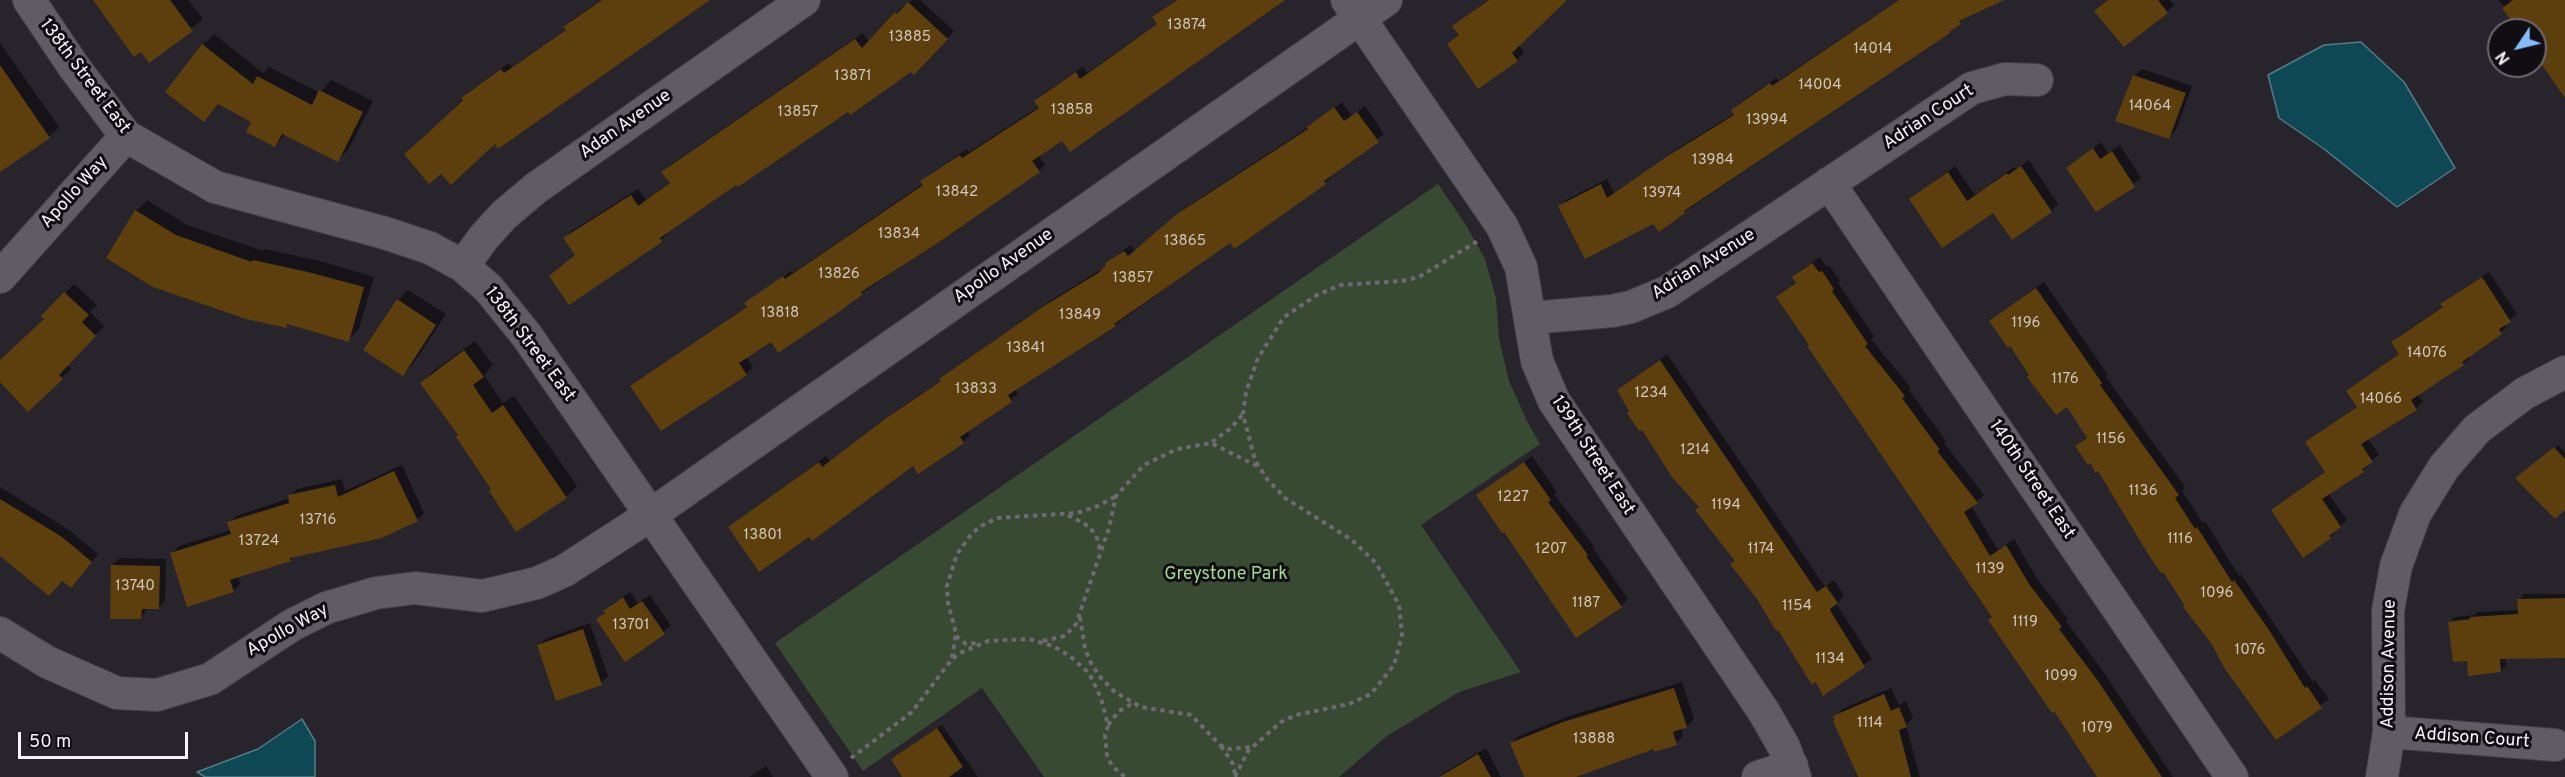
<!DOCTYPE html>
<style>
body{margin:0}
#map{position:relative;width:2565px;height:777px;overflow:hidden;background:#28242c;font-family:Overpass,sans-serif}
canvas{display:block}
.north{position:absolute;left:2487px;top:18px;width:60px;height:60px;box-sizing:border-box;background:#100e12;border:2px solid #6c6a6e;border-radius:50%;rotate:235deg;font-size:16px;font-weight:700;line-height:24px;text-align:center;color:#f6f3f9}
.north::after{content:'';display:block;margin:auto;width:21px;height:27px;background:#86bbfb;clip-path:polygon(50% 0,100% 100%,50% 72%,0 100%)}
.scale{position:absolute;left:18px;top:732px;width:170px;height:27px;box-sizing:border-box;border:3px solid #f6f3f9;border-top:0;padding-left:8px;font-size:18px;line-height:21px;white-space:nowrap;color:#f6f3f9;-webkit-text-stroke:4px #100e12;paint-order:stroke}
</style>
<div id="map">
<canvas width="2565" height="777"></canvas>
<div class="north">N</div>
<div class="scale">50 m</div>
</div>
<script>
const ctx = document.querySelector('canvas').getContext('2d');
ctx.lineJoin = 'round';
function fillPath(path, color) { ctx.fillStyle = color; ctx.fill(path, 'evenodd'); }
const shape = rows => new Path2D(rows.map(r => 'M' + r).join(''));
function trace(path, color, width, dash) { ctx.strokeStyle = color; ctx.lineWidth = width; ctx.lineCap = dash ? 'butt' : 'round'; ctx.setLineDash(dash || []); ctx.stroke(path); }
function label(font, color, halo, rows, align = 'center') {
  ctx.font = font + ' Overpass,sans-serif'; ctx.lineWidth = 6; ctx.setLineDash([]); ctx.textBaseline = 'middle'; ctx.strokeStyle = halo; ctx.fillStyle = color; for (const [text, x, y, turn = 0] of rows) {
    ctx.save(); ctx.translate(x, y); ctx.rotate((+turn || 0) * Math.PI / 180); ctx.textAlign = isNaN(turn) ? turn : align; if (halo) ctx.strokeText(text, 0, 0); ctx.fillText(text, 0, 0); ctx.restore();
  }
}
fillPath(shape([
 [1438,184,1466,225,1485,259,1496,298,1499,339,1509,381,1527,421,1540,444,1421,525,1521,672,1459,692,1387,736,1339,777,1044,777,982,688,863,771,775,643]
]), '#384a31');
const water = shape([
 [2361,42,2404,82,2455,168,2397,207,2324,149,2279,118,2268,75,2324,45,2361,42],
 [302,719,315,741,315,777,205,777,197,772,258,749,302,719]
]);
fillPath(water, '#0f4855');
trace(water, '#547b86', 1.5);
fillPath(shape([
 [96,0,188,0,203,19,150,61],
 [601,0,710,0,495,142,436,127,470,91,509,63,512,67,567,29,565,27,572,20],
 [912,0,920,0,954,31,921,66,911,70,736,182,667,232,668,233,661,240,577,254,565,238,572,231,638,189,646,200,671,182,663,172,670,165,863,33,869,42,903,6,904,8],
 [1176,0,1282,0,1038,155,1045,165,1039,171,862,293,771,340,746,357,753,367,746,374,632,387,748,306,746,303,753,297,791,271,793,273,924,183,922,182,929,175,967,149,969,152,1040,106,1036,101,1043,94,1083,67,1087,73,1158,23,1154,17],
 [1488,0,1565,0,1519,45,1524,53,1517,60,1449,44,1460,34,1454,26],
 [1899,0,2000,0,1966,16,1949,32,1923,50,1684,212,1654,222,1560,206,1566,200,1607,179,1614,193,1674,151,1735,113,1733,110,1739,104,1776,78,1778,81],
 [2108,0,2170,0,2174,5,2167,12],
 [2499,0,2565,0,2565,97,2535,53,2535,30,2519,30],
 [214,34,263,73,269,67,320,93,331,80,373,101,348,150,337,160,286,134,275,145,253,121,220,103,204,120,203,45],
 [0,43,59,127,49,137,0,164],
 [2142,69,2192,86,2176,130,2169,137,2135,76],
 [1342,102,1352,116,1365,106,1384,134,1331,174,1332,176,1325,183,1234,247,1230,241,1115,325,1015,389,1018,394,967,431,970,435,963,442,919,472,913,464,809,535,730,527,826,456,830,461,893,413,942,380,948,373,1052,300,1108,265,1114,257,1131,245,1135,251,1185,208,1309,127],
 [2101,142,2108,153,2120,145,2141,178,2096,210,2068,168],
 [2029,160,2058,204,2051,211,1994,211,1911,199,1955,166,1975,195,2014,167,2016,169],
 [147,200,187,225,263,251,265,249,320,261,374,277,359,329,348,340,289,323,286,327,136,211],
 [1820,257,1827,267,1829,265,1840,281,1838,283,1874,336,1871,339,1911,388,1909,390,1946,441,1944,443,1984,495,1971,506,1998,550,2014,539,2036,577,2068,619,2066,621,2105,674,2173,777,2102,777,1993,617,1778,297,1797,282,1794,277,1801,270],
 [2489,272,2517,314,2505,324,2507,326,2501,333,2468,356,2470,358,2463,364,2417,394,2423,402,2416,408,2367,438,2379,454,2363,470,2328,493,2347,520,2330,537,2273,511,2327,471,2307,442,2358,406,2348,391,2400,353,2393,343,2399,336,2444,306,2442,304,2449,298],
 [2044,282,2108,375,2106,377,2185,487,2182,491,2203,523,2205,521,2239,576,2241,574,2313,682,2315,680,2329,699,2276,737,2098,469,2077,446,2088,436,2067,405,2031,375,1991,321],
 [74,284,97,305,90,312,104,326,67,365,71,369,28,409,0,380,0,361,45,318,43,316],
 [408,290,446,314,413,364,403,374,398,300],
 [475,341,493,365,484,375,503,403,514,396,577,486,566,497,517,530,460,435,422,383,432,372],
 [1667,354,1825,587,1834,580,1844,595,1837,605,1872,659,1824,694,1817,679,1701,507,1618,391],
 [2558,445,2565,453,2565,508,2521,475],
 [1532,456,1557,492,1554,494,1594,546,1593,548,1628,599,1621,606,1505,530,1478,496],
 [402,465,424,513,417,520,295,555,290,560,238,576,240,584,233,591,172,553,179,546,231,530,229,523,236,516,290,498,289,496,297,489,342,479,345,491],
 [0,487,69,530,98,554,78,579,63,579,0,555],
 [120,558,166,559,165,601,158,608,148,608,141,618,112,565],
 [630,592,638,603,650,595,671,626,626,660,598,619,612,604],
 [2524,594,2565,594,2565,657,2505,657,2506,666,2501,671,2468,659,2450,622,2455,617,2474,615,2477,612,2519,610,2519,600],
 [590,623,608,676,601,683,538,646,545,639],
 [1682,682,1694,719,1687,726,1681,728,1683,736,1676,743,1655,748,1564,777,1526,777,1512,743,1519,736,1572,715],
 [1891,688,1899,705,1906,701,1913,718,1906,725,1920,777,1857,777,1835,717,1842,709],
 [942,725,978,777,904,777,897,755],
 [1486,748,1501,777,1439,777,1445,772],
 [766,766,773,777,749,777]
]), '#0007');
fillPath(shape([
 [93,0,170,0,193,31,149,63,141,52,134,57],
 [602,0,710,0,498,149,495,144,451,185,441,174,429,184,404,154,427,134,463,100,461,98,501,69,504,73,566,30,563,27],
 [1177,0,1285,0,1070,152,1062,141,1032,161,1040,172,936,244,861,292,863,294,836,314,778,353,771,342,739,363,747,375,661,431,630,386,747,307,744,303,783,276,785,279,923,185,920,181,960,155,962,158,1039,108,1034,101,1076,72,1080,79,1157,24,1152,17],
 [1489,0,1567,0,1512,53,1518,61,1478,89,1447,44,1459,35,1452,26],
 [1899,0,2004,0,1959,21,1961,24,1949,32,1950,33,1684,211,1685,213,1659,232,1653,224,1585,259,1558,206,1601,184,1607,198,1666,157,1734,115,1731,110,1770,83,1772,86],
 [2108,0,2158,0,2168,13,2124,47,2094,11],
 [2513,0,2565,0,2565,98,2535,55,2535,30,2518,30,2502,8],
 [908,2,948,39,914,75,911,72,850,115,848,112,738,187,736,185,660,238,662,242,569,305,549,276,575,255,563,238,631,195,638,206,670,183,661,172,855,39,862,48,895,12,897,14],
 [202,44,253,84,257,76,312,105,319,90,363,112,338,162,282,134,275,147,246,132,251,122,218,104,204,122,165,92],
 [0,65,50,138,0,172],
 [2133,75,2186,93,2169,139,2115,121],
 [1334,107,1344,121,1357,112,1379,142,1324,181,1326,184,1234,249,1230,243,1114,324,1116,326,1008,395,1012,402,960,437,964,443,918,474,913,466,812,541,809,537,759,572,728,527,819,462,822,467,885,419,941,381,939,379,1044,306,1098,273,1106,265,1105,263,1124,251,1128,256,1177,214,1308,129,1307,127],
 [2093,148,2100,159,2112,151,2135,187,2096,212,2066,168],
 [2021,166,2052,212,2012,240,1993,213,1942,248,1909,199,1948,172,1967,201,2007,173,2008,175],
 [135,210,176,235,252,262,253,260,308,272,364,287,349,342,287,324,287,328,246,319,153,287,106,258],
 [1812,263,1819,272,1822,271,1834,289,1832,291,1868,344,1865,346,1905,396,1902,398,1940,450,1937,451,1978,503,1964,512,1990,556,2006,545,2029,584,2062,627,2059,629,2098,681,2162,777,2097,777,2054,711,2052,713,1988,620,1992,617,1807,346,1809,345,1776,297,1796,283,1792,277],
 [2482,277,2511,322,2499,329,2502,334,2462,362,2464,365,2411,400,2417,410,2361,444,2373,462,2362,469,2364,472,2322,499,2341,527,2329,536,2331,538,2303,558,2271,510,2325,472,2305,442,2357,407,2346,391,2399,354,2391,342,2443,307,2440,304],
 [2036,288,2102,383,2100,385,2179,495,2175,498,2195,529,2197,527,2232,582,2234,580,2269,630,2305,688,2307,686,2322,708,2276,740,2225,669,2211,643,2183,607,2185,606,2163,572,2161,573,2148,554,2098,471,2095,473,2091,463,2088,465,2075,446,2087,438,2067,407,2056,415,2027,377,2029,375,2010,346,2008,348,1989,321],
 [64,292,89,315,82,322,96,336,59,375,63,379,28,412,0,382,0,360,44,319,41,316],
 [397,299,436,325,403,376,363,350],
 [464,350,484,377,473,385,492,413,503,405,567,498,516,532,489,491,491,489,456,437,458,435,420,383],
 [1660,360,1817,592,1826,586,1838,603,1830,609,1831,612,1865,667,1823,696,1816,682,1812,685,1778,630,1776,631,1757,599,1730,564,1735,561,1695,510,1699,507,1672,477,1642,430,1639,431,1627,413,1629,411,1617,390],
 [2554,447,2565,459,2565,510,2555,519,2515,478],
 [1524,462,1551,500,1548,502,1588,555,1586,556,1622,607,1576,638,1504,532,1502,533,1476,495],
 [394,471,418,521,382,538,290,558,291,561,230,580,234,592,187,607,170,553,231,534,227,522,289,503,288,495,335,485,338,497],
 [0,499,62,537,92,562,71,588,62,581,49,596,0,556],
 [111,565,160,566,159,609,142,609,141,619,110,619],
 [623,597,630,609,642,601,665,634,625,662,596,619,605,613,603,611],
 [2565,598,2565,658,2500,659,2501,672,2468,676,2467,661,2453,662,2448,622,2470,619,2470,617,2518,614,2517,599],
 [583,629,602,685,556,701,537,645],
 [1674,688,1687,727,1673,732,1677,745,1654,752,1654,749,1576,777,1524,777,1510,743,1563,722],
 [1884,694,1891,711,1899,707,1907,727,1899,730,1911,777,1858,777,1833,721,1835,720,1833,716],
 [937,728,963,767,949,777,902,777,891,759],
 [1478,754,1491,777,1439,777]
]), '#5c3f0d');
const minor = shape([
 [29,0,74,67,126,136,215,187,385,233,430,248,463,266,489,289,527,336,832,777],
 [1347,0,1502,226,1521,267,1537,361,1554,401,1764,712,1784,747,1795,777],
 [1829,183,2232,777],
 [463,266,484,237,504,215,536,188,804,0],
 [0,277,126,136],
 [1530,318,1612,311,1631,307,1667,292,1972,88,2005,79,2037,80],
 [0,633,47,662,117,693,157,695,210,679,292,625,326,608,376,593,415,588,482,596,537,583,564,571,649,516,1386,0],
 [2389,732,2555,745],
 [1758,777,1792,766],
 [2382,777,2389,732,2388,611,2396,566,2415,514,2444,467,2477,429,2525,393,2565,372]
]);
trace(minor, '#434046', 34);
trace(shape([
 [1212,442,1231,428,1243,414],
 [1068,515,1090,527,1098,540,1100,552],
 [1080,617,1085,649,1091,663,1100,677,1115,692,1141,707,1191,715,1220,745,1229,749,1252,747],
 [956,636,966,644,979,643],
 [1043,641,1065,636,1076,624,1109,528,1116,496,1144,465,1177,449,1211,443,1259,467],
 [952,658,956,633,948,603,947,586,957,554,970,536,979,527,997,518,1077,513,1098,506,1116,496],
 [1108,725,1119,711,1130,705,1137,706],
 [1221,746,1233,764,1235,774],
 [851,758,912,712,952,659,960,653,988,641,1029,639,1053,646,1070,656,1089,673,1101,698,1108,726,1105,735,1107,755,1112,766,1125,777],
 [1235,777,1248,751,1281,722,1296,715,1349,704,1371,694,1394,665,1402,635,1399,605,1376,563,1352,540,1285,498,1267,479,1255,460,1243,414,1246,392,1258,358,1284,317,1317,295,1341,285,1402,281,1419,277,1481,239]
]), '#6e6a72', 4, [4.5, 4.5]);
trace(minor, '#605c64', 32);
label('15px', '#d0c6be', null, [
 ["13874",1187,26],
 ["13885",910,38],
 ["14014",1873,50],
 ["13871",853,77],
 ["14004",1820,86],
 ["14064",2150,107],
 ["13858",1072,111],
 ["13857",798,113],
 ["13994",1767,121],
 ["13984",1713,161],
 ["13842",957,193],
 ["13974",1662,194],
 ["13834",899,235],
 ["13865",1185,242],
 ["13826",839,275],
 ["13857",1133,279],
 ["13818",780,314],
 ["13849",1080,316],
 ["1196",2026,324],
 ["13841",1026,349],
 ["14076",2427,354],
 ["1176",2065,380],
 ["13833",976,390],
 ["1234",1651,394],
 ["14066",2381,400],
 ["1156",2111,440],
 ["1214",1695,451],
 ["1136",2143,492],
 ["1227",1513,498],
 ["1194",1726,506],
 ["13716",318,521],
 ["13801",763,536],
 ["1116",2180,540],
 ["13724",259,542],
 ["1207",1551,550],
 ["1174",1761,550],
 ["1139",1990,570],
 ["13740",135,587],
 ["1096",2217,594],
 ["1187",1586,604],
 ["1154",1797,607],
 ["1119",2025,623],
 ["13701",631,626],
 ["1076",2250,651],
 ["1134",1830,660],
 ["1099",2061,677],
 ["1114",1870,724],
 ["1079",2097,729],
 ["13888",1594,740]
]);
label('18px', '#f6f3f9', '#100e12', [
 ["138th Street East",84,77,53],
 ["Adrian Court",1929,118,-33],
 ["Adan Avenue",626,125,-35],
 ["Apollo Way",75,193,-48],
 ["Adrian Avenue",1704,265,-32],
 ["Apollo Avenue",1004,267,-35],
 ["138th Street East",529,345,53],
 ["139th Street East",1592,456,57],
 ["140th Street East",2031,480,56],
 ["Apollo Way",288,631,-29],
 ["Addison Avenue",2390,664,-89],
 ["Addison Court",2472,739,4]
]);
label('18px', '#a6d794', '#100e12', [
 ["Greystone Park",1226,575]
]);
</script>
